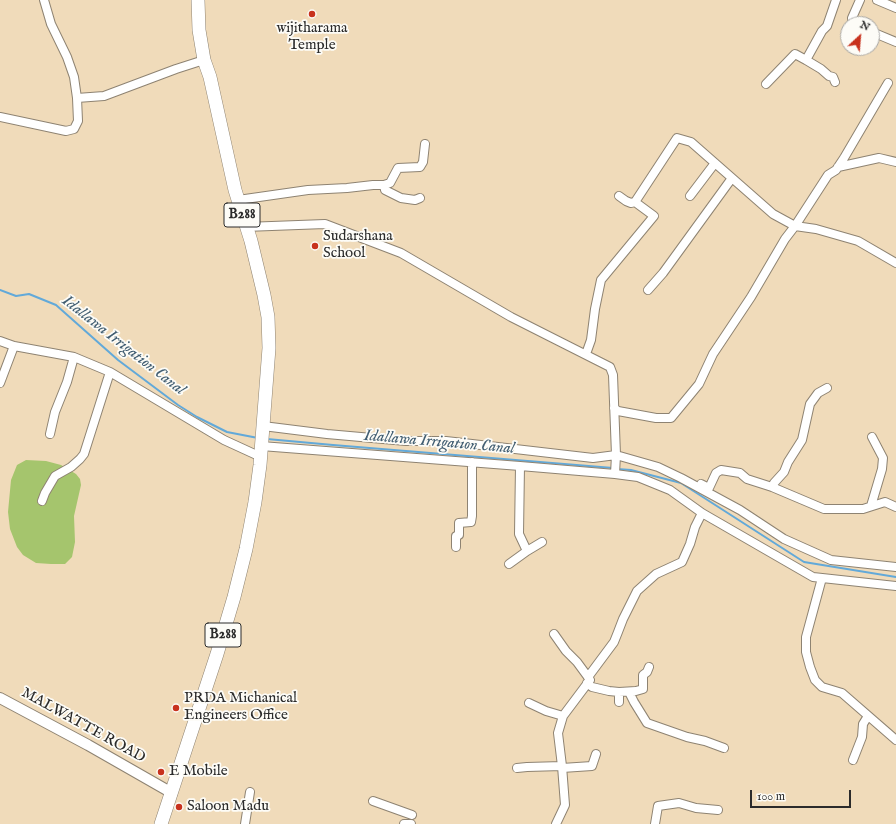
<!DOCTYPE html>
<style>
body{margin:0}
#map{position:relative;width:896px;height:824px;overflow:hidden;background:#f0dbba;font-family:"IM FELL English",serif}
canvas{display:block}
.north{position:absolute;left:840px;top:16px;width:40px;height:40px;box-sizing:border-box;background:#fdfcf7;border:1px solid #a9a8a5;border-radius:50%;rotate:26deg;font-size:11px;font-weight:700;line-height:16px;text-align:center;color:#2b2b2b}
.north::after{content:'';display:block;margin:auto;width:14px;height:18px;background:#c8321e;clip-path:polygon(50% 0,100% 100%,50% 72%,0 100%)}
.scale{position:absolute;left:750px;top:790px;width:101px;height:18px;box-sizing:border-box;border:2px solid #2b2b2b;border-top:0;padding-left:5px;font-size:12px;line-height:14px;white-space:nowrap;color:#2b2b2b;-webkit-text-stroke:3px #fdfcf7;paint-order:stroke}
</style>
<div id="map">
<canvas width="896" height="824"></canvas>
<div class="north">N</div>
<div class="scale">100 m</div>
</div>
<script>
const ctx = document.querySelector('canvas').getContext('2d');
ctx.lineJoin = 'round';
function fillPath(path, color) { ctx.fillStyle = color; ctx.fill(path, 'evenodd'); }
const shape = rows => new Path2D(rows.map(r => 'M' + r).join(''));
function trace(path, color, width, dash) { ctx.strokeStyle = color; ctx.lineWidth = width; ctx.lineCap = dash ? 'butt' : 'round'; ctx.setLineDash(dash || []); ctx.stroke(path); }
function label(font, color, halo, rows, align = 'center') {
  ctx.font = font + ' "IM FELL English",serif'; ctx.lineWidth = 3.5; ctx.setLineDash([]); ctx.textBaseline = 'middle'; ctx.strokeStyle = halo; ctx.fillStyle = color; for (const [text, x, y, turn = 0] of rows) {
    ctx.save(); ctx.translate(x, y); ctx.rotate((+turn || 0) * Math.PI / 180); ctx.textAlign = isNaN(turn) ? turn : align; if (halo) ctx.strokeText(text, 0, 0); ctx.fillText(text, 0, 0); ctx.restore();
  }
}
fillPath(shape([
 [26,460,46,461,61,465,76,474,80,479,81,485,74,516,75,542,72,557,65,564,51,564,36,563,23,555,17,547,10,529,8,512,11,480,17,465]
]), '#a5c56d');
trace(shape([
 [0,290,16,296,29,294,56,305,118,360,178,405,197,417,227,432,258,438],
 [267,439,333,445,613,468],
 [617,469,631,470,681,483,804,562,896,577]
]), '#62a9d9', 2);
const minor = shape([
 [44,0,51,24,67,57,74,77,77,98,104,96,176,69,204,60],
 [877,0,896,8],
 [853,24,852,18,860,0],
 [872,32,896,42],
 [835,82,833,77,829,76,821,69,806,60,822,31,827,26,836,0],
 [766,84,795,54,806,60],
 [0,117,66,131,74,129,78,121,77,98],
 [838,167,879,158,896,162],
 [384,185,385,190,401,198,415,200,420,198],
 [619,196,626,201,631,203,635,202],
 [690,196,715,163],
 [238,200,308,190,347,188,373,185,384,185,390,183,398,168,420,167,423,162,425,144],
 [245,227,325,224,380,245,401,253,511,317,610,367,613,375,616,455,615,474],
 [648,290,663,273,732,178],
 [0,341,14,346,74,357,110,372],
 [586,354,591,340,595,309,601,280,654,216,635,202,677,138,691,142,773,214,795,226,828,175,836,170,844,158,888,83],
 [0,383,14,346],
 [614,408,618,411,656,418,671,418,699,384,713,354,751,297,785,239,795,226,816,229,858,241,896,263],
 [263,426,327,434,406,441,446,441,593,458,616,455,658,467,681,478,740,510,784,539,831,560,896,567],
 [50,434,55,412,67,382,74,357],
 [261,446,520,466,615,474,638,477,670,490,702,513,813,577,896,586],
 [520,466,519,534,527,551,542,542],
 [701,484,709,488,716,473,721,470,740,473,747,479,772,487,824,509,863,509,885,502,896,507],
 [772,487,774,483,784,472,788,462,802,440,810,404,818,393,827,388],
 [42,501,45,493,55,476,71,467,80,459,84,454,110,372,224,440,261,457],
 [871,506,882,469,883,458,872,437],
 [456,547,456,536,459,535,459,523,471,522,472,516,472,462],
 [509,564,527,551],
 [822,578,806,637,806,652,810,667,815,680,822,687,842,693,896,740],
 [554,634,566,651,577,662,588,677],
 [588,677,614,642,618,632,623,619,637,591,656,574,682,562,690,544,695,527,702,513],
 [587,683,592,687,609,691,619,692,636,691,643,689,643,675,647,672,649,667],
 [629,692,634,702,647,723,687,737,705,741,724,748],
 [619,702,619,692],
 [529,703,546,711,563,716],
 [853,760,862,737,863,724,868,716],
 [517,768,527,767,562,766],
 [562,768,592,766,596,754],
 [373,801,412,815],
 [245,824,250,792],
 [404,824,411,824],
 [556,824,565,805,562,766,558,733,563,716,590,680,588,677],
 [655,824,658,806,679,803,696,808,718,810]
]);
const tertiary = shape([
 [0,698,88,745,172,793]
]);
const primary = shape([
 [161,824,217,654,234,597,246,549,255,502,260,465,269,348,268,317,264,295,251,241,235,190,210,77,204,60,199,30,198,0]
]);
trace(minor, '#8e8372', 10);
trace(tertiary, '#8e8372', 12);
trace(primary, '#8e8372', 14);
trace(minor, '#fff', 8);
trace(tertiary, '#fff', 10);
trace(primary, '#fff', 13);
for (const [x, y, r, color] of [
 [312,14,4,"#c8321e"],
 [315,246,4,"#c8321e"],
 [176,708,4,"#c8321e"],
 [161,772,4,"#c8321e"],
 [179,807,4,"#c8321e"]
]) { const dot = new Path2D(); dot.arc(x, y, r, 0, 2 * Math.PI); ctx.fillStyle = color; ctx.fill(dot); trace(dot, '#fdfcf7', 1.5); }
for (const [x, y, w] of [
 [242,215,36],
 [223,635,36]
]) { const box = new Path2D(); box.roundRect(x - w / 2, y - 12, w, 24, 3); ctx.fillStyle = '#fdfcf7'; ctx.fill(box); trace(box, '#2b2b2b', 1); }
label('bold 14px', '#2b2b2b', null, [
 ["B288",242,215],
 ["B288",223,635]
]);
label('15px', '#2b2b2b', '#fdfcf7', [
 ["wijitharama",312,29,"center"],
 ["Temple",312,46,"center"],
 ["Sudarshana",323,237],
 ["School",323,254],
 ["PRDA Michanical",184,699],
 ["Engineers Office",184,716],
 ["E Mobile",169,772],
 ["Saloon Madu",187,807]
], 'left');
label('15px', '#2b2b2b', '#fdfcf7', [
 ["MALWATTE ROAD",83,726,29]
]);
label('italic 16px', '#415d71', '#fdfcf7', [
 ["Idallawa Irrigation Canal",123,346,38],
 ["Idallawa Irrigation Canal",439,443,5]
]);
</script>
